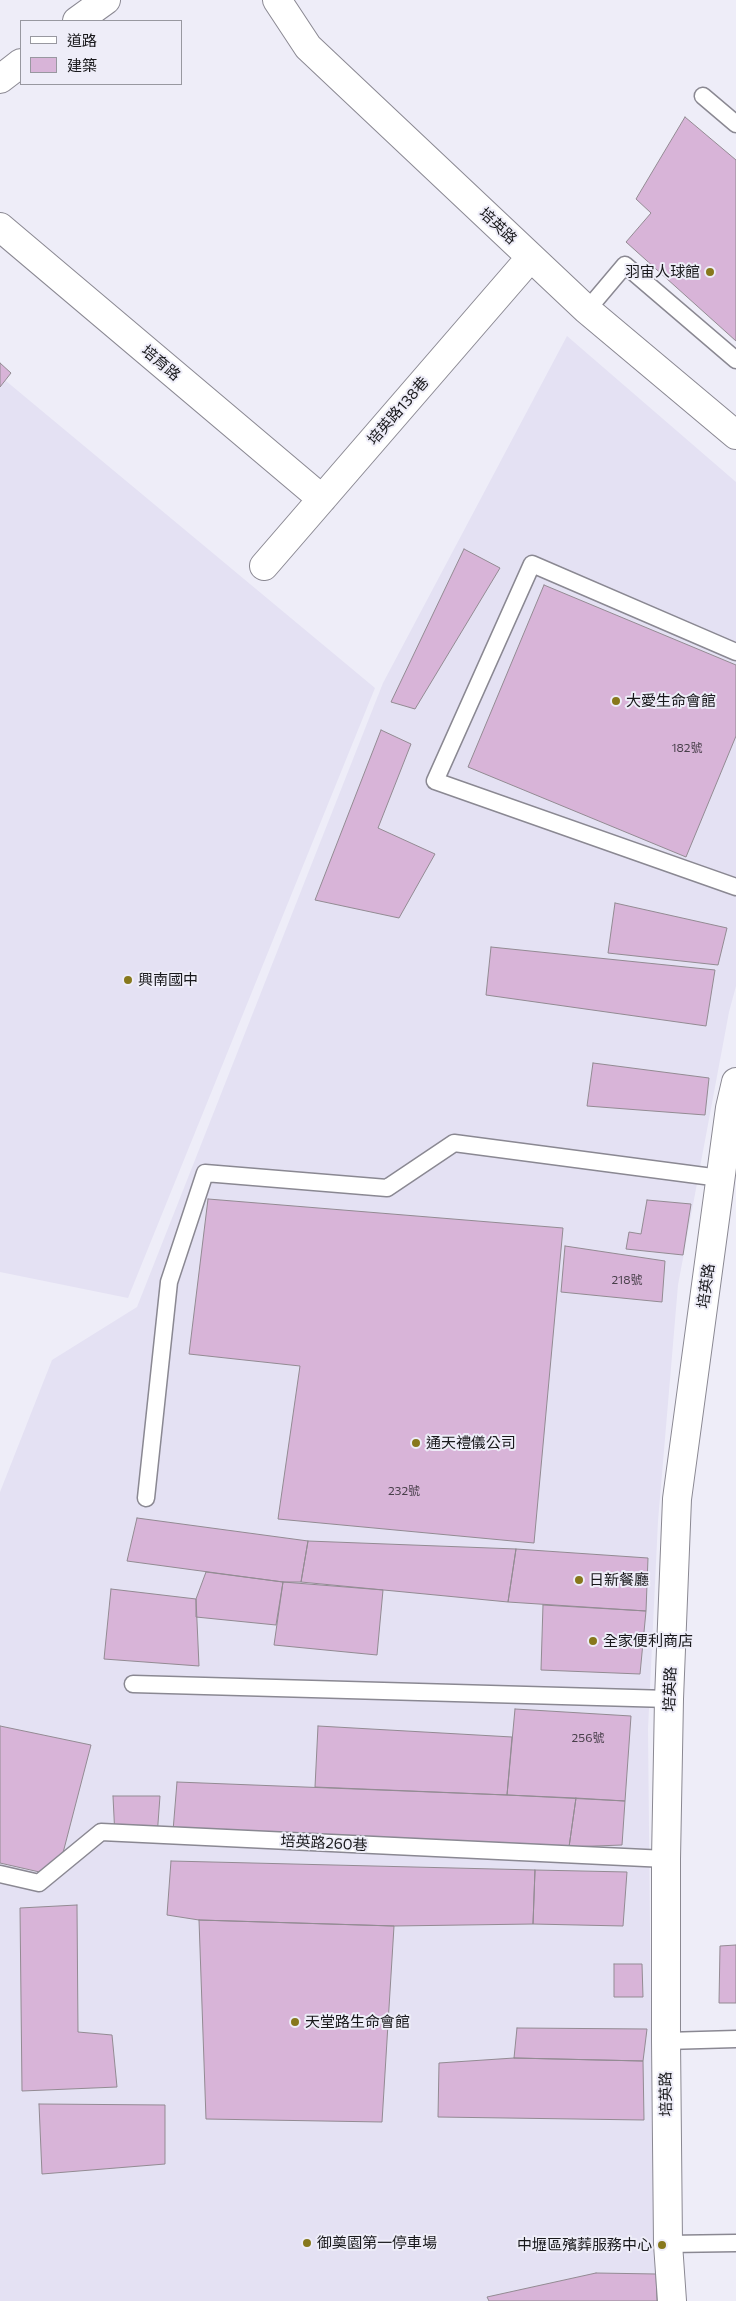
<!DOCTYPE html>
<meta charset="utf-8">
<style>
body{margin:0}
#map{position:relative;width:736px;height:2301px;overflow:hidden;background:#eeedf8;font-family:Commissioner,"Noto Sans TC",sans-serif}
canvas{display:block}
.legend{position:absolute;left:20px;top:20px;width:162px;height:65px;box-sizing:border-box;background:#eeedf8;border:1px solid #9898a0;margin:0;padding:6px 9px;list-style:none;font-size:15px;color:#18181b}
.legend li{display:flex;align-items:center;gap:10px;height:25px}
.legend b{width:25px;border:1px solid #9898a0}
</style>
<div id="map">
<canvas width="736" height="2301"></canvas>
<ul class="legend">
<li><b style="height:6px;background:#fff"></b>道路</li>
<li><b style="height:14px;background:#d8b4d8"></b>建築</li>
</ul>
</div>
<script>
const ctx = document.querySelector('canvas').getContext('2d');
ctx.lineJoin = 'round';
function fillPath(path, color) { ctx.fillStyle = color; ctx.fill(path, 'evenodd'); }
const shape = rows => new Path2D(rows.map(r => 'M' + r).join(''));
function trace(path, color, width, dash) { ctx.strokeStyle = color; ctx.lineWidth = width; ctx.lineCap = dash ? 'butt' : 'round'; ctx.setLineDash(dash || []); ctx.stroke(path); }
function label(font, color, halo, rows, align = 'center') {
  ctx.font = font + ' Commissioner,"Noto Sans TC",sans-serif'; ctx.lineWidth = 4; ctx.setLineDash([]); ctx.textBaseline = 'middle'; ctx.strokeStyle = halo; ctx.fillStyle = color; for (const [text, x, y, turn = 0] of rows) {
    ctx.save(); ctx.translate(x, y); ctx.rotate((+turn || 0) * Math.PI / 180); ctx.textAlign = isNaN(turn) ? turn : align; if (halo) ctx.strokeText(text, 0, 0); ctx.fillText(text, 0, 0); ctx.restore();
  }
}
fillPath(shape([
 [567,336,736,482,736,986,729,1012,678,1285,658,1521,648,1729,652,2131,662,2301,0,2301,0,1492,52,1360,137,1307,383,683],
 [0,376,375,688,128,1298,0,1272]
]), '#e4e1f3');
const building = shape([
 [685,117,736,160,736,341,626,242,651,213,636,199,685,117],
 [0,363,11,373,0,387,0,363],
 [464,549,500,568,415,709,391,702,464,549],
 [544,585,736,665,736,736,686,857,468,767,544,585],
 [381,730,411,744,378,828,435,854,399,918,315,900,381,730],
 [615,903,727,928,718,965,608,953,615,903],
 [491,947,715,970,706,1026,486,995,491,947],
 [593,1063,709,1078,705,1115,587,1106,593,1063],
 [208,1199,563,1228,534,1543,278,1519,300,1366,189,1354,208,1199],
 [647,1200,691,1204,683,1255,626,1249,629,1232,641,1234,647,1200],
 [565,1246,665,1261,662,1302,561,1292,565,1246],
 [137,1518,308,1541,301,1582,283,1582,127,1561,137,1518],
 [308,1541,516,1549,508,1602,301,1582,308,1541],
 [516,1549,648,1558,646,1611,508,1602,516,1549],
 [206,1572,283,1582,276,1625,196,1617,196,1599,206,1572],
 [283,1582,383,1590,377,1655,274,1645,283,1582],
 [111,1589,196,1599,199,1666,104,1659,111,1589],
 [543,1605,646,1611,640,1674,541,1670,543,1605],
 [515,1709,631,1716,625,1801,507,1795,515,1709],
 [0,1726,91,1745,57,1876,0,1863,0,1726],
 [318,1726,512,1737,507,1795,315,1787,318,1726],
 [177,1782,507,1795,576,1798,569,1847,173,1831,177,1782],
 [113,1796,160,1796,157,1837,115,1837,113,1796],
 [576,1798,625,1801,622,1845,569,1847,576,1798],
 [171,1861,535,1870,533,1924,394,1926,199,1920,167,1915,171,1861],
 [535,1870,627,1872,623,1926,533,1924,535,1870],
 [77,1905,78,2032,112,2035,117,2087,22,2091,20,1908,77,1905],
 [199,1920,394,1926,382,2122,206,2119,199,1920],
 [736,1945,736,2003,719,2003,720,1946,736,1945],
 [614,1964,642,1964,643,1997,614,1997,614,1964],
 [517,2028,647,2029,643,2061,514,2058,517,2028],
 [514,2058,643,2061,644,2120,438,2117,439,2063,514,2058],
 [39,2104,165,2105,165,2164,42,2174,39,2104],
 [596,2273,656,2274,657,2301,489,2301,487,2297,596,2273]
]);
fillPath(building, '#d8b4d8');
trace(building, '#938b93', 1);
const service = shape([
 [703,96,736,124],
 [587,310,625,265,736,360],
 [736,652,532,564,435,781,736,887],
 [146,1498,169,1282,205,1173,387,1188,454,1143,720,1178],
 [133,1684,669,1699],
 [0,1874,39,1883,101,1832,666,1859],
 [666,2041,736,2039],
 [668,2244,736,2243]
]);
const minor = shape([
 [277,0,308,47,587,310,736,435],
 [77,21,106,0],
 [0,79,21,63],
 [0,227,322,499],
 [264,566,531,257],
 [672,2301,668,2244,666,2041,666,1859,669,1699,677,1499,730,1108,736,1082]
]);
trace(service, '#8a8892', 19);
trace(minor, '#8a8892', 30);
trace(service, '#fff', 16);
trace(minor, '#fff', 28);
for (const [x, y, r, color] of [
 [710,272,5,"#87781c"],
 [616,701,5,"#87781c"],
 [128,980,5,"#87781c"],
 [416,1443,5,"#87781c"],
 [579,1580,5,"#87781c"],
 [593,1641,5,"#87781c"],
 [295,2022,5,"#87781c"],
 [307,2243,5,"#87781c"],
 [662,2245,5,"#87781c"]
]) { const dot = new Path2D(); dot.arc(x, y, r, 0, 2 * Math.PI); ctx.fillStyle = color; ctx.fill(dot); trace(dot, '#eeedf8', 2); }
label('12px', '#483f4a', null, [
 ["182號",687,748],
 ["218號",627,1280],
 ["232號",404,1491],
 ["256號",588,1738]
]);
label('15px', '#18181b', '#eeedf8', [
 ["培英路",498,226,43],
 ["培育路",161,363,40],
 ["培英路138巷",398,411,-49],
 ["培英路",706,1286,-82],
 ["培英路",670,1689,-88],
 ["培英路260巷",324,1843,3],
 ["培英路",666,2094,-91]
]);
label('15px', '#18181b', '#eeedf8', [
 ["羽宙人球館",700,272,"right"],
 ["大愛生命會館",626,701],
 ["興南國中",138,980],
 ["通天禮儀公司",426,1443],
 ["日新餐廳",589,1580],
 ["全家便利商店",603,1641],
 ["天堂路生命會館",305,2022],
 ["御奠園第一停車場",317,2243],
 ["中壢區殯葬服務中心",652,2245,"right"]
], 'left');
</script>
